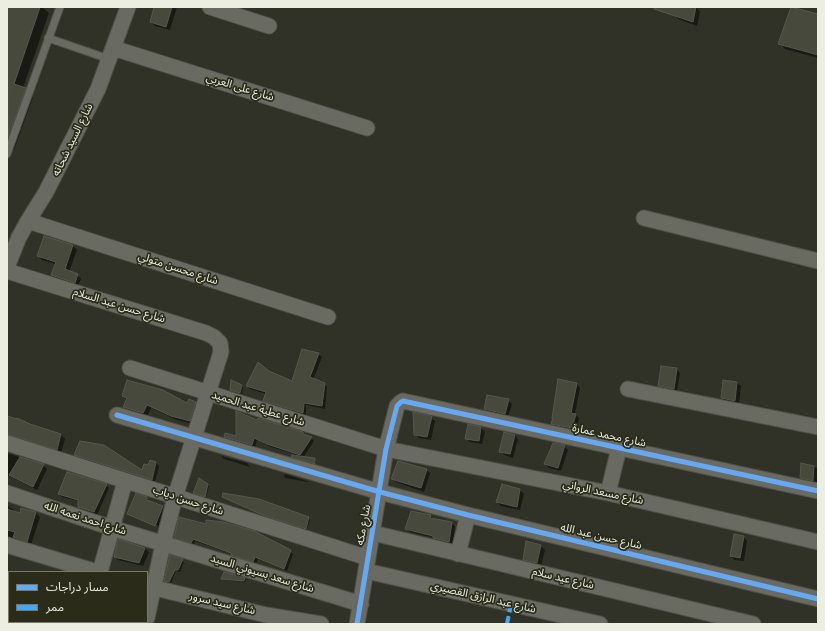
<!DOCTYPE html>
<meta charset="utf-8">
<style>
body{margin:0}
#map{position:relative;width:825px;height:631px;overflow:hidden;background:#303227;font-family:"Nunito Sans","Noto Sans Arabic",sans-serif}
canvas{display:block}
.frame{position:absolute;inset:0;border:8px solid #eceee2;pointer-events:none}
.legend{position:absolute;left:8px;top:571px;width:140px;height:52px;box-sizing:border-box;background:#2a2c19;border:1px solid #787a69;margin:0;padding:5px 7px;list-style:none;font-size:12px;color:#eceee2}
.legend li{display:flex;align-items:center;gap:8px;height:20px}
.legend b{width:20px;border:1px solid #787a69}
</style>
<div id="map">
<canvas width="825" height="631"></canvas>
<div class="frame"></div>
<ul class="legend">
<li><b style="height:5px;background:#66a8f1"></b>مسار دراجات</li>
<li><b style="height:5px;background:#3fa9f5"></b>ممر</li>
</ul>
</div>
<script>
const ctx = document.querySelector('canvas').getContext('2d');
ctx.lineJoin = 'round';
function fillPath(path, color) { ctx.fillStyle = color; ctx.fill(path, 'evenodd'); }
const shape = rows => new Path2D(rows.map(r => 'M' + r).join(''));
function trace(path, color, width, dash) { ctx.strokeStyle = color; ctx.lineWidth = width; ctx.lineCap = dash ? 'butt' : 'round'; ctx.setLineDash(dash || []); ctx.stroke(path); }
function label(font, color, halo, rows, align = 'center') {
  ctx.font = font + ' "Nunito Sans","Noto Sans Arabic",sans-serif'; ctx.lineWidth = 3.5; ctx.setLineDash([]); ctx.textBaseline = 'middle'; ctx.strokeStyle = halo; ctx.fillStyle = color; for (const [text, x, y, turn = 0] of rows) {
    ctx.save(); ctx.translate(x, y); ctx.rotate((+turn || 0) * Math.PI / 180); ctx.textAlign = isNaN(turn) ? turn : align; if (halo) ctx.strokeText(text, 0, 0); ctx.fillText(text, 0, 0); ctx.restore();
  }
}
fillPath(shape([
 [7,7,42,7,49,13,23,88,33,97,14,150,7,150],
 [155,7,177,7,170,30,155,26,151,22],
 [675,7,696,7,700,12,697,26,678,19,674,15],
 [818,15,818,58,785,49,780,43],
 [73,246,77,250,69,272,77,275,81,279,78,286,56,279,52,275,56,264,42,260,38,256],
 [303,350,319,354,322,357,313,380,324,384,327,387,325,409,306,405,306,416,267,403,264,400,266,394,250,389,247,386,268,372,292,382],
 [676,369,680,373,677,392,663,389,659,385],
 [737,383,741,386,739,404,725,402,722,398],
 [577,384,580,388,575,414,579,418,576,432,556,427,552,424],
 [241,386,243,387,242,394,231,390],
 [123,396,188,404,195,403,199,406,193,424,177,420,151,408,147,417,128,411,124,407,127,400],
 [508,400,512,404,508,417,489,413,485,409],
 [7,416,61,435,65,439,61,453,7,439],
 [431,417,435,421,431,440,419,438,415,434],
 [257,422,302,433,306,436,311,438,314,441,303,458,314,459,316,461,316,464,294,458,293,456,294,454,271,447,257,440,255,448,228,440,225,437,237,437],
 [481,428,485,432,482,444,470,442,466,438],
 [515,435,518,439,513,458,504,455,500,451],
 [564,446,568,450,561,471,549,468,545,464],
 [7,453,43,465,47,469,37,490,7,475],
 [76,455,143,472,148,466,155,462,159,466,155,482,79,458],
 [221,456,247,463,250,467,224,459],
 [802,464,818,468,818,484,805,481,801,478],
 [426,470,430,473,424,492,396,482,392,479],
 [285,474,307,481,308,482,285,478,284,476],
 [106,485,109,488,97,515,82,510,79,507,79,501,62,497,59,494],
 [207,485,209,486,206,498,194,493],
 [503,486,520,490,524,494,520,510,501,506,497,502],
 [223,497,308,518,310,520,307,530,267,517],
 [147,498,150,501,163,506,166,510,159,526,131,514,131,516,129,514],
 [7,506,21,514,22,509,36,513,40,517,31,545,7,541],
 [430,516,434,519,452,523,455,526,453,545,438,541,435,538,410,532,406,529],
 [207,525,290,551,293,554,287,571,258,559,256,564,234,557,232,554,195,541,194,545,178,540,175,537],
 [744,537,747,541,744,561,734,560,731,556],
 [527,543,541,546,545,550,541,566,528,563,524,559],
 [145,548,149,552,143,566,118,560,115,556],
 [171,556,184,562,180,572,176,571,171,583,165,581],
 [222,579,245,579,246,580,245,582,224,580]
]), '#0007');
const building = shape([
 [7,7,40,7,14,84,26,88,8,138,7,7],
 [154,7,172,7,166,27,150,22,154,7],
 [654,7,696,7,693,22,654,9,654,7],
 [791,7,818,14,818,55,778,44,791,7],
 [44,236,73,245,65,269,78,274,75,283,51,275,56,262,37,256,44,236],
 [302,349,319,353,310,377,325,383,322,406,304,403,303,413,263,401,266,392,246,386,258,362,269,371,292,381,302,349],
 [661,366,677,368,674,389,658,386,661,366],
 [558,379,577,383,571,413,576,414,572,428,551,424,553,418,552,418,558,379],
 [127,380,163,390,187,403,189,399,196,402,190,421,171,416,147,405,143,413,123,407,127,398,122,396,127,380],
 [231,380,242,385,240,393,230,390,231,380],
 [723,380,737,382,735,401,721,398,723,380],
 [487,395,509,399,505,414,484,409,487,395],
 [236,411,257,420,258,418,303,432,303,434,312,437,300,455,267,444,254,438,252,445,224,437,225,433,236,436,236,411],
 [413,412,432,416,427,437,414,435,413,412],
 [7,416,17,419,17,418,30,424,61,434,57,450,7,434,7,416],
 [468,424,481,427,479,441,465,439,468,424],
 [504,432,515,435,510,454,499,452,504,432],
 [80,441,104,445,142,470,144,464,148,465,150,460,156,462,152,480,74,455,80,441],
 [553,443,565,445,558,468,544,464,553,443],
 [292,455,315,458,315,464,291,457,292,455],
 [20,457,44,464,33,487,9,475,20,457],
 [398,461,427,469,421,488,391,479,398,461],
 [801,463,814,466,813,481,800,478,801,463],
 [67,472,107,484,94,512,78,507,78,500,58,494,67,472],
 [199,478,208,484,205,497,193,493,199,478],
 [502,484,520,489,517,507,496,502,502,484],
 [136,493,147,497,147,500,163,506,155,526,127,514,136,493],
 [223,493,259,499,309,517,306,529,265,516,222,497,223,493],
 [21,508,36,512,27,542,13,537,15,532,7,530,7,509,20,513,21,508],
 [411,511,431,515,430,518,452,522,449,542,433,538,433,536,405,529,411,511],
 [179,517,206,524,206,520,224,522,254,531,291,550,284,569,255,557,253,562,231,555,231,553,193,539,191,543,174,538,179,517],
 [734,534,744,536,740,558,730,556,734,534],
 [118,539,145,548,139,563,114,557,118,539],
 [526,541,541,545,537,563,523,560,526,541],
 [170,555,183,559,178,570,175,570,169,582,164,581,170,555],
 [224,572,245,578,244,581,221,579,224,572]
]);
fillPath(building, '#47493c');
trace(building, '#55574d', 1);
const service = shape([
 [48,38,109,59],
 [7,154,60,7]
]);
const minor = shape([
 [210,7,269,26],
 [113,48,367,128],
 [644,218,818,261],
 [28,221,328,317],
 [7,267,19,237,28,221,46,192,98,89,128,7],
 [7,271,206,333,214,337,220,343,221,352,175,497,163,544,147,618],
 [130,368,386,449,608,493,818,542],
 [628,389,818,427],
 [117,415,380,492,468,515,818,599],
 [7,443,368,558],
 [7,493,112,528,361,604],
 [608,493,619,448],
 [373,533,753,624],
 [7,545,97,572],
 [458,554,468,515],
 [366,571,600,624],
 [100,572,125,481],
 [147,586,266,615,321,624],
 [7,604,9,605],
 [86,624,87,622],
 [357,624,386,449,397,406,401,402,403,401,818,491]
]);
trace(service, '#4e5047', 9);
trace(minor, '#4e5047', 17);
trace(service, '#696a62', 7);
trace(minor, '#696a62', 15);
trace(shape([
 [507,624,511,604]
]), '#3fa9f5', 4, [8, 4]);
trace(shape([
 [117,415,380,492,468,515,818,599],
 [357,624,386,449,397,406,401,402,403,401,818,491]
]), '#66a8f1', 5);
label('11px', '#eceee2', '#2a2c19', [
 ["شارع على العربي",240,88,17],
 ["شارع السيد شحاته",73,140,-64],
 ["شارع محسن متولي",178,269,18],
 ["شارع حسن عبد السلام",119,306,17],
 ["شارع عطية عبد الحميد",258,409,17],
 ["شارع محمد عمارة",609,436,12],
 ["شارع مسعد الرواني",603,493,12],
 ["شارع حسن دياب",188,501,18],
 ["شارع احمد نعمه الله",85,519,18],
 ["شارع مكه",364,525,-80],
 ["شارع حسن عبد الله",601,537,13],
 ["شارع سعد بسيوني السيد",262,574,17],
 ["شارع عيد سلام",563,579,13],
 ["شارع عبد الرازق القصيري",483,598,13],
 ["شارع سيد سرور",222,604,13]
]);
</script>
